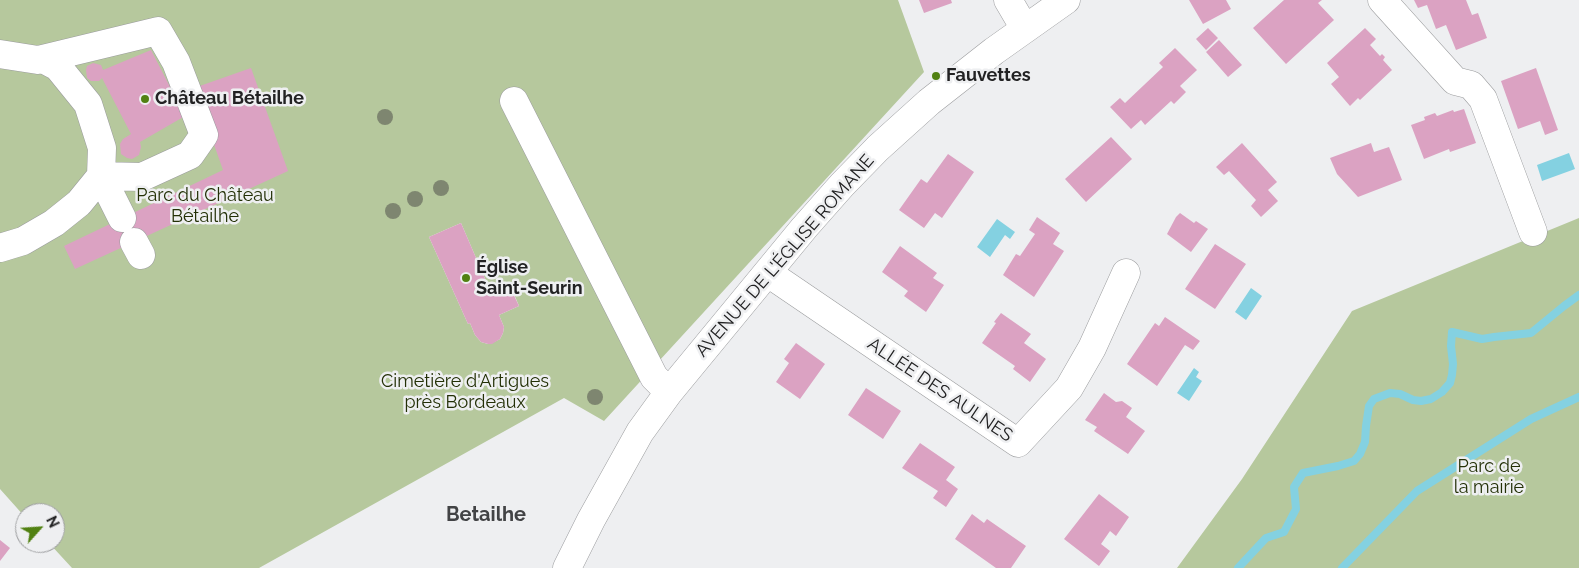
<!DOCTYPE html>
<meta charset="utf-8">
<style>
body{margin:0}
#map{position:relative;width:1579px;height:568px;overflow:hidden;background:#eeeff1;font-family:Raleway,sans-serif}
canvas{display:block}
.north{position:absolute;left:15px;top:503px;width:50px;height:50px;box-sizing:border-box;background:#eeeff1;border:1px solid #9c9d9f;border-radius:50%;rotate:64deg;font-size:14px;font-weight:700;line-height:20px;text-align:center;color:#222223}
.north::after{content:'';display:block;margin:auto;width:18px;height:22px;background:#518112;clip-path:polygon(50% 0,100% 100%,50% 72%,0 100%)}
</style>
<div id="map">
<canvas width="1579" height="568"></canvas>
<div class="north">N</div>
</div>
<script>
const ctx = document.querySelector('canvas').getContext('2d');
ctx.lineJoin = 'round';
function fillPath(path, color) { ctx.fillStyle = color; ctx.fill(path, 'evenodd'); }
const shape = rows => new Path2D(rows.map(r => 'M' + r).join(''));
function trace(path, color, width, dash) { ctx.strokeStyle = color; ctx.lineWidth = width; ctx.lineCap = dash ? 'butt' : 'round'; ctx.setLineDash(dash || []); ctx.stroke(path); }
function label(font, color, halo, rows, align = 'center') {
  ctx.font = font + ' Raleway,sans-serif'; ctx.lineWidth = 5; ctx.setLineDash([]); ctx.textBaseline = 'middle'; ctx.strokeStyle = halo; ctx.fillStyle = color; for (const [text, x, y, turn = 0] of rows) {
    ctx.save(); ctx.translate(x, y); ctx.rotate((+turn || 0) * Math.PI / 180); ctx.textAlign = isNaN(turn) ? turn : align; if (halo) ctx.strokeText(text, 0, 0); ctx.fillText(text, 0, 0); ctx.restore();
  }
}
fillPath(shape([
 [0,0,898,0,924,72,604,421,564,398,259,568,72,568,49,543,55,543,55,513,25,513,25,517,0,489],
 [461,223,492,295,511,287,519,306,499,315,504,327,503,333,500,339,492,343,488,344,481,342,475,335,470,323,468,324,429,237],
 [1579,218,1579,568,1177,568,1242,479,1352,311]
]), '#b6c89d');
fillPath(shape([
 [1569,153,1575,169,1542,181,1537,165],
 [997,219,1015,232,1010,239,1005,235,990,257,977,247],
 [1251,288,1262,296,1246,320,1235,312],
 [1194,368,1199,372,1196,377,1202,381,1189,401,1177,393]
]), '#84d1e1');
trace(shape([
 [1238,568,1266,538,1284,532,1296,509,1294,487,1303,473,1338,466,1354,461,1360,454,1365,442,1366,426,1369,406,1374,399,1390,393,1400,394,1413,400,1421,401,1431,399,1442,392,1450,383,1452,375,1453,364,1451,346,1452,332,1482,339,1494,337,1531,333,1564,306,1579,295],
 [1342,568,1417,491,1531,419,1579,397]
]), '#84d1e1', 8);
fillPath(shape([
 [919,0,951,0,952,3,924,13],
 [1189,0,1226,0,1231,9,1203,24],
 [1284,0,1322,0,1318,3,1334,20,1286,64,1253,28],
 [1414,0,1466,0,1472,15,1478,13,1487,38,1456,50,1446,25,1436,29,1427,5,1418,8],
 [1208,28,1218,38,1206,50,1196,39],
 [1365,28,1376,39,1370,45,1380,56,1382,54,1385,57,1383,60,1392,70,1360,100,1358,98,1350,106,1331,84,1339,77,1327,63],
 [1219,40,1242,65,1228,77,1206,52],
 [1175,48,1197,70,1180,86,1186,92,1174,104,1171,101,1145,125,1141,120,1131,129,1110,107,1120,98,1125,103,1163,67,1159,63],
 [151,50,185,116,140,142,141,147,139,155,132,159,127,158,121,154,120,144,123,139,131,134,102,78,99,81,91,81,87,78,86,70,87,66,93,63,101,65,103,70],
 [251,68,288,171,75,269,64,246,223,170,194,88],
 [1536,68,1558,130,1545,135,1540,121,1518,129,1501,81],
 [1464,109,1476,143,1450,152,1449,149,1424,159,1411,125,1425,120,1424,117,1435,113,1437,116,1453,110,1454,112],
 [1111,137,1132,159,1086,202,1065,179],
 [1242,143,1277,182,1268,190,1278,201,1261,217,1251,206,1256,200,1229,171,1224,175,1216,167],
 [1371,143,1374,152,1389,147,1402,180,1358,197,1337,174,1330,158],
 [948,154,974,172,942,218,935,213,924,228,899,210,921,179,927,183],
 [1180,213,1194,223,1196,221,1208,229,1191,252,1167,234,1176,217],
 [1037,217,1060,233,1053,244,1064,251,1034,297,1003,275,1016,254,1020,256,1035,234,1029,230],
 [461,223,492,295,510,287,519,306,499,315,504,327,503,333,500,339,492,344,488,344,481,342,475,335,470,323,468,324,429,237],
 [1215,244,1246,264,1215,309,1185,289],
 [900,246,937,273,933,278,944,285,926,312,904,296,908,291,882,272],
 [1001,313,1031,334,1024,343,1046,359,1030,382,1013,369,1015,366,982,343,996,323,994,322],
 [1165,317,1200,341,1193,350,1185,345,1157,386,1127,364,1155,323,1159,326],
 [796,343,825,364,800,399,776,382,789,363,784,359],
 [866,388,901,411,883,439,848,415],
 [1104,393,1116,402,1122,401,1132,408,1126,417,1145,431,1128,454,1094,431,1097,427,1085,420],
 [920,443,955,467,946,480,958,489,946,507,933,498,938,491,902,468],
 [1099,494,1129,517,1116,536,1110,531,1101,544,1110,551,1099,566,1064,539],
 [972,514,984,523,987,519,1026,546,1011,568,996,568,955,539],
 [0,540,10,548,0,561]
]), '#dba2c2');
const minor = shape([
 [1008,0,1025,29],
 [1382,0,1455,81,1471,85,1483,99,1533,232],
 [0,54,38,60,158,31,176,62,204,135,190,155,142,177,101,176,122,218],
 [514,101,654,377,669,392],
 [134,242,141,255],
 [0,248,23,241,54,223,79,203,101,176,102,148,88,104,58,67,43,59],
 [768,273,1018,443,1069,388,1092,348,1126,273],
 [567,568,591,520,640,432,669,392,804,228,842,185,878,148,929,102,994,51,1066,0]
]);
trace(minor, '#9b9c9e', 29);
trace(minor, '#fff', 28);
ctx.fillStyle = '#7e8670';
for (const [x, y] of [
 [385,117],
 [441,188],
 [415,199],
 [393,211],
 [595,397]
]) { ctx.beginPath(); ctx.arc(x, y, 8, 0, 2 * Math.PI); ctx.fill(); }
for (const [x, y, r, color] of [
 [936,76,5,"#518112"],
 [145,99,5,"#518112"],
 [466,278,5,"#518112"]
]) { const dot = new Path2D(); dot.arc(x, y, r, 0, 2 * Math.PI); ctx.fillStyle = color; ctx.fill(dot); trace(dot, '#eeeff1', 2); }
label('bold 18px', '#222223', '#eeeff1', [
 ["Fauvettes",946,76],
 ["Château Bétailhe",155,99],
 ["Église",476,268],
 ["Saint-Seurin",476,289]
], 'left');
label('18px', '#233006', '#eeeff1', [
 ["Parc du Château",205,196],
 ["Bétailhe",205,217],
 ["Cimetière d'Artigues",465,382],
 ["près Bordeaux",465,403],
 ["Parc de",1489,467],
 ["la mairie",1489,488]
]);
label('18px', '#222223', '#eeeff1', [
 ["AVENUE DE L'ÉGLISE ROMANE",785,256,-49],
 ["ALLÉE DES AULNES",940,390,34]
]);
label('bold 20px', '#424345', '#eeeff1', [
 ["Betailhe",486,515]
]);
</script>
